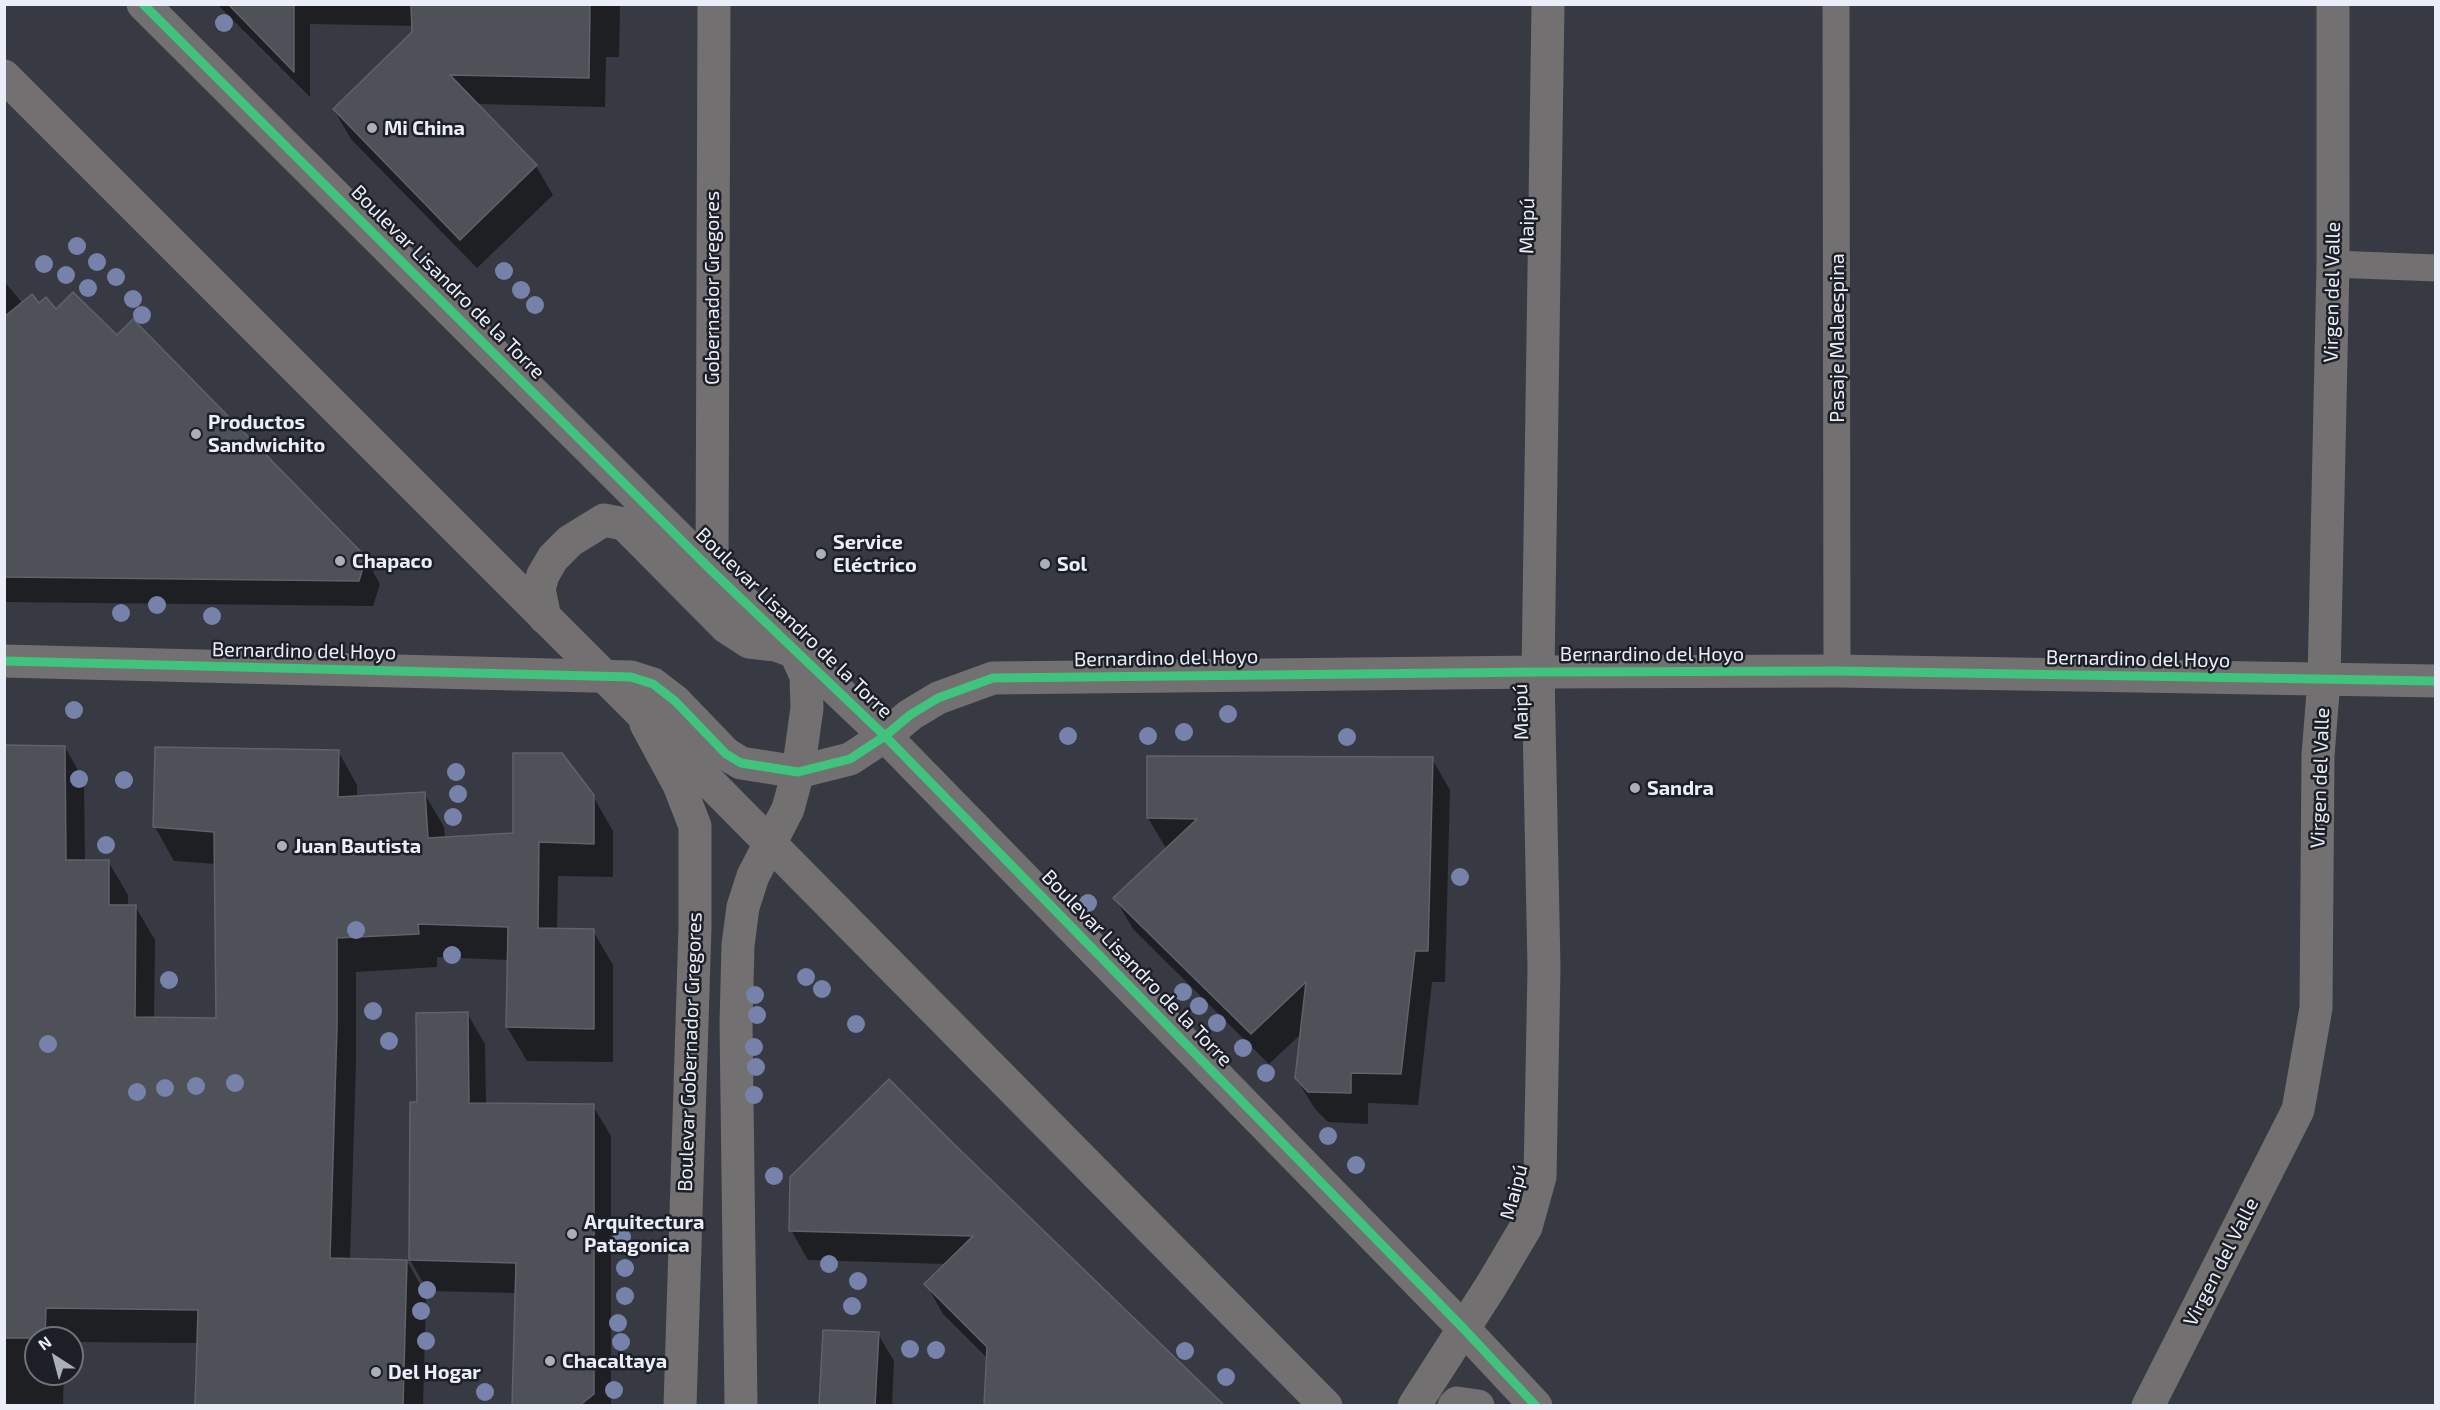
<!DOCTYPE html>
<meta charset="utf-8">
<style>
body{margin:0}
#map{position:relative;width:2440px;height:1410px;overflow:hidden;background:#373a43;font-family:"Exo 2",sans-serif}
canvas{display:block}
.frame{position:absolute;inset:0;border:6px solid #eaeef9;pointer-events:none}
.north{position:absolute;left:24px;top:1326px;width:60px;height:60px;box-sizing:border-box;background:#1c1f26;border:2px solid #6e727a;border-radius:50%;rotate:324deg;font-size:16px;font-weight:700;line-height:24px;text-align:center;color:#eaeef9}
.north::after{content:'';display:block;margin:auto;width:21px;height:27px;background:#abafb9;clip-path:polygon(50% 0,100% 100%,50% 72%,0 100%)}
</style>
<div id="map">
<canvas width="2440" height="1410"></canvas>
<div class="frame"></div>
<div class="north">N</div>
</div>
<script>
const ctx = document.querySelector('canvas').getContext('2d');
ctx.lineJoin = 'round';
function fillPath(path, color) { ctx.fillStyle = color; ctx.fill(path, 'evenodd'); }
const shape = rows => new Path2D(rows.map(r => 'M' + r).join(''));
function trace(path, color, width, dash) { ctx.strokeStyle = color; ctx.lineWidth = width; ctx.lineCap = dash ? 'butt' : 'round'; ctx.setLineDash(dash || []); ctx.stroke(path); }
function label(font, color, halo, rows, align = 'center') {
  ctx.font = font + ' "Exo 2",sans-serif'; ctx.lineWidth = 5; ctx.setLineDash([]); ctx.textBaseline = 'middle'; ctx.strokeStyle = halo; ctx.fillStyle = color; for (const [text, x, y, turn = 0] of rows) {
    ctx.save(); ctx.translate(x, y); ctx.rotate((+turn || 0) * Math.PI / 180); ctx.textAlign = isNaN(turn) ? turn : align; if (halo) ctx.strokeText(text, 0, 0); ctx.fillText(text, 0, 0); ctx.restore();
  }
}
fillPath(shape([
 [217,4,620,4,619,57,606,57,605,107,476,104,536,166,553,195,477,268,351,139,334,110,420,26,310,24,310,97],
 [4,281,23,304,38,305,56,311,117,338,365,558,380,584,373,606,4,602],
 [4,747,65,747,84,781,85,861,108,861,128,895,128,906,135,906,155,940,154,1018,217,1019,216,864,174,861,155,827,338,751,357,785,357,797,424,793,444,827,445,838,515,835,593,796,613,831,613,877,558,876,557,930,593,931,613,965,613,1062,527,1061,507,1027,508,960,437,957,437,967,356,972,356,1062,350,1260,407,1261,426,1295,423,1406,197,1406,199,1343,72,1342,72,1338,36,1338,36,1374,64,1374,63,1405,4,1406],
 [1149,757,1432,759,1450,790,1445,982,1432,982,1418,1105,1368,1103,1368,1124,1328,1122,1315,1109,1296,1078,1301,1034,1269,1064,1133,929,1115,898,1167,850,1148,818],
 [467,1013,485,1044,486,1104,593,1106,611,1136,611,1406,514,1406,517,1293,428,1291,410,1260,418,1103],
 [889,1081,1216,1406,988,1359,943,1314,926,1284,946,1264,808,1260,791,1230],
 [878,1334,894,1361,892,1406,820,1406]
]), '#0007');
const building = shape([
 [228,4,294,4,294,72,228,4],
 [411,4,590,4,589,78,450,75,537,165,460,240,333,109,412,32,411,4],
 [73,292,117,335,133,319,366,557,359,581,4,577,4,317,32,294,39,303,46,297,56,309,73,292],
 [4,745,65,746,66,860,109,860,109,905,136,905,135,1017,216,1018,214,832,153,827,155,747,339,750,338,797,425,792,428,838,513,833,513,753,562,753,594,795,594,844,539,842,538,928,594,929,594,1029,506,1027,508,927,418,924,419,934,337,938,337,1027,330,1258,407,1260,403,1406,195,1406,198,1310,46,1308,45,1338,4,1338,4,745],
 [1147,756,1433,757,1428,951,1415,951,1401,1074,1351,1073,1351,1093,1308,1092,1295,1078,1306,982,1251,1034,1113,898,1197,819,1147,818,1147,756],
 [468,1012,469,1103,594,1104,594,1394,579,1406,512,1406,516,1263,409,1260,410,1102,417,1102,416,1013,468,1012],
 [889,1079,957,1147,1225,1406,984,1406,987,1347,924,1284,973,1236,789,1231,790,1177,889,1079],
 [823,1330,879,1332,875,1406,819,1406,823,1330]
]);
fillPath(building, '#4e5158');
trace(building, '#5f626a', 1.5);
trace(shape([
 [1836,4,1837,671],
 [2333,264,2436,268]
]), '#727070', 27);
trace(shape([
 [712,571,714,4],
 [545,618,539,589,543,575,553,558,570,541,604,520,624,524,726,627,749,642,776,645,795,652,806,676,807,708,798,772,788,809,753,876,743,907,738,945,736,1022,741,1406],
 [4,661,631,677,653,684,675,701,726,754,741,763,798,772,850,759,885,736,910,715,938,698,993,678,1538,672,1837,671,2436,681],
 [646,724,679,785,695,826,695,927,680,1406],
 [1414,1406,1491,1286,1526,1227,1540,1177,1544,968,1538,672,1548,4],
 [1454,1406,1457,1403,1478,1406],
 [2148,1406,2298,1110,2316,1008,2318,755,2324,680,2333,264,2333,4]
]), '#727070', 33);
trace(shape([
 [143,4,712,571,885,736,1463,1328,1536,1406],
 [4,76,663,735,1326,1406]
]), '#727070', 33);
trace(shape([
 [143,4,712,571,885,736,1463,1328,1536,1406],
 [4,661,631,677,653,684,675,701,726,754,741,763,798,772,850,759,885,736,910,715,938,698,993,678,1538,672,1837,671,2436,681]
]), '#40c37c', 9);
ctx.fillStyle = '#7682a9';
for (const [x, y] of [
 [224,23],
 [77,246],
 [97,262],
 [44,264],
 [504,271],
 [66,275],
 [116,277],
 [88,288],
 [521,290],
 [133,299],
 [535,305],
 [142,315],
 [157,605],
 [121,613],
 [212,616],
 [74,710],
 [1228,714],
 [1184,732],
 [1068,736],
 [1148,736],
 [1347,737],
 [456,772],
 [79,779],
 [124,780],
 [458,794],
 [453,817],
 [106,845],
 [1460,877],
 [1088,903],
 [356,930],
 [452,955],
 [806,977],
 [169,980],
 [822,989],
 [1183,992],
 [755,995],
 [1199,1006],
 [373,1011],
 [757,1015],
 [1217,1023],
 [856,1024],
 [389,1041],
 [48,1044],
 [754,1047],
 [1243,1048],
 [756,1067],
 [1266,1073],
 [235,1083],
 [196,1086],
 [165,1088],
 [137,1092],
 [754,1095],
 [1328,1136],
 [1356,1165],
 [774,1176],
 [622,1237],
 [829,1264],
 [625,1268],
 [858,1281],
 [427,1290],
 [625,1296],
 [852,1306],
 [421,1311],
 [618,1323],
 [426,1341],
 [621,1342],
 [910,1349],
 [936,1350],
 [1185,1351],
 [1226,1377],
 [614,1390],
 [485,1392]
]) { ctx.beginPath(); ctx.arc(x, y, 9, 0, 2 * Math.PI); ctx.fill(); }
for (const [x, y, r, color] of [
 [372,128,6,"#abafb9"],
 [196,434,6,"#abafb9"],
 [821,554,6,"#abafb9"],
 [340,561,6,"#abafb9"],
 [1045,564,6,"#abafb9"],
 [1635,788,6,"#abafb9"],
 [282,846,6,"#abafb9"],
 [572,1234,6,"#abafb9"],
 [550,1361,6,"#abafb9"],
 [376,1372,6,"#abafb9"]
]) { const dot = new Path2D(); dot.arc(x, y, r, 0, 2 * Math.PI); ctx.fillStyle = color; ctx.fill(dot); trace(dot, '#1c1f26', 2); }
label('bold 20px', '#eaeef9', '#1c1f26', [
 ["Mi China",384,128],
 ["Productos",208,422],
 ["Sandwichito",208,445],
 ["Service",833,542],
 ["Eléctrico",833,565],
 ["Chapaco",352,561],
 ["Sol",1057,564],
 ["Sandra",1647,788],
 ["Juan Bautista",294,846],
 ["Arquitectura",584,1222],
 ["Patagonica",584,1245],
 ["Chacaltaya",562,1361],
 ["Del Hogar",388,1372]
], 'left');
label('20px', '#eaeef9', '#1c1f26', [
 ["Maipú",1527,226,-89],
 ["Boulevar Lisandro de la Torre",448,282,45],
 ["Gobernador Gregores",712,288,-90],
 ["Virgen del Valle",2332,292,-89],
 ["Pasaje Malaespina",1837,338,-90],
 ["Boulevar Lisandro de la Torre",794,623,44],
 ["Bernardino del Hoyo",304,651,1],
 ["Bernardino del Hoyo",1652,654],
 ["Bernardino del Hoyo",1166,658,-1],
 ["Bernardino del Hoyo",2138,659,1],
 ["Maipú",1521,712,-91],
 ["Virgen del Valle",2320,778,-88],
 ["Boulevar Lisandro de la Torre",1137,968,46],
 ["Boulevar Gobernador Gregores",690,1052,-88],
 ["Maipú",1514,1192,-75],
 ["Virgen del Valle",2221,1262,-63]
]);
</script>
